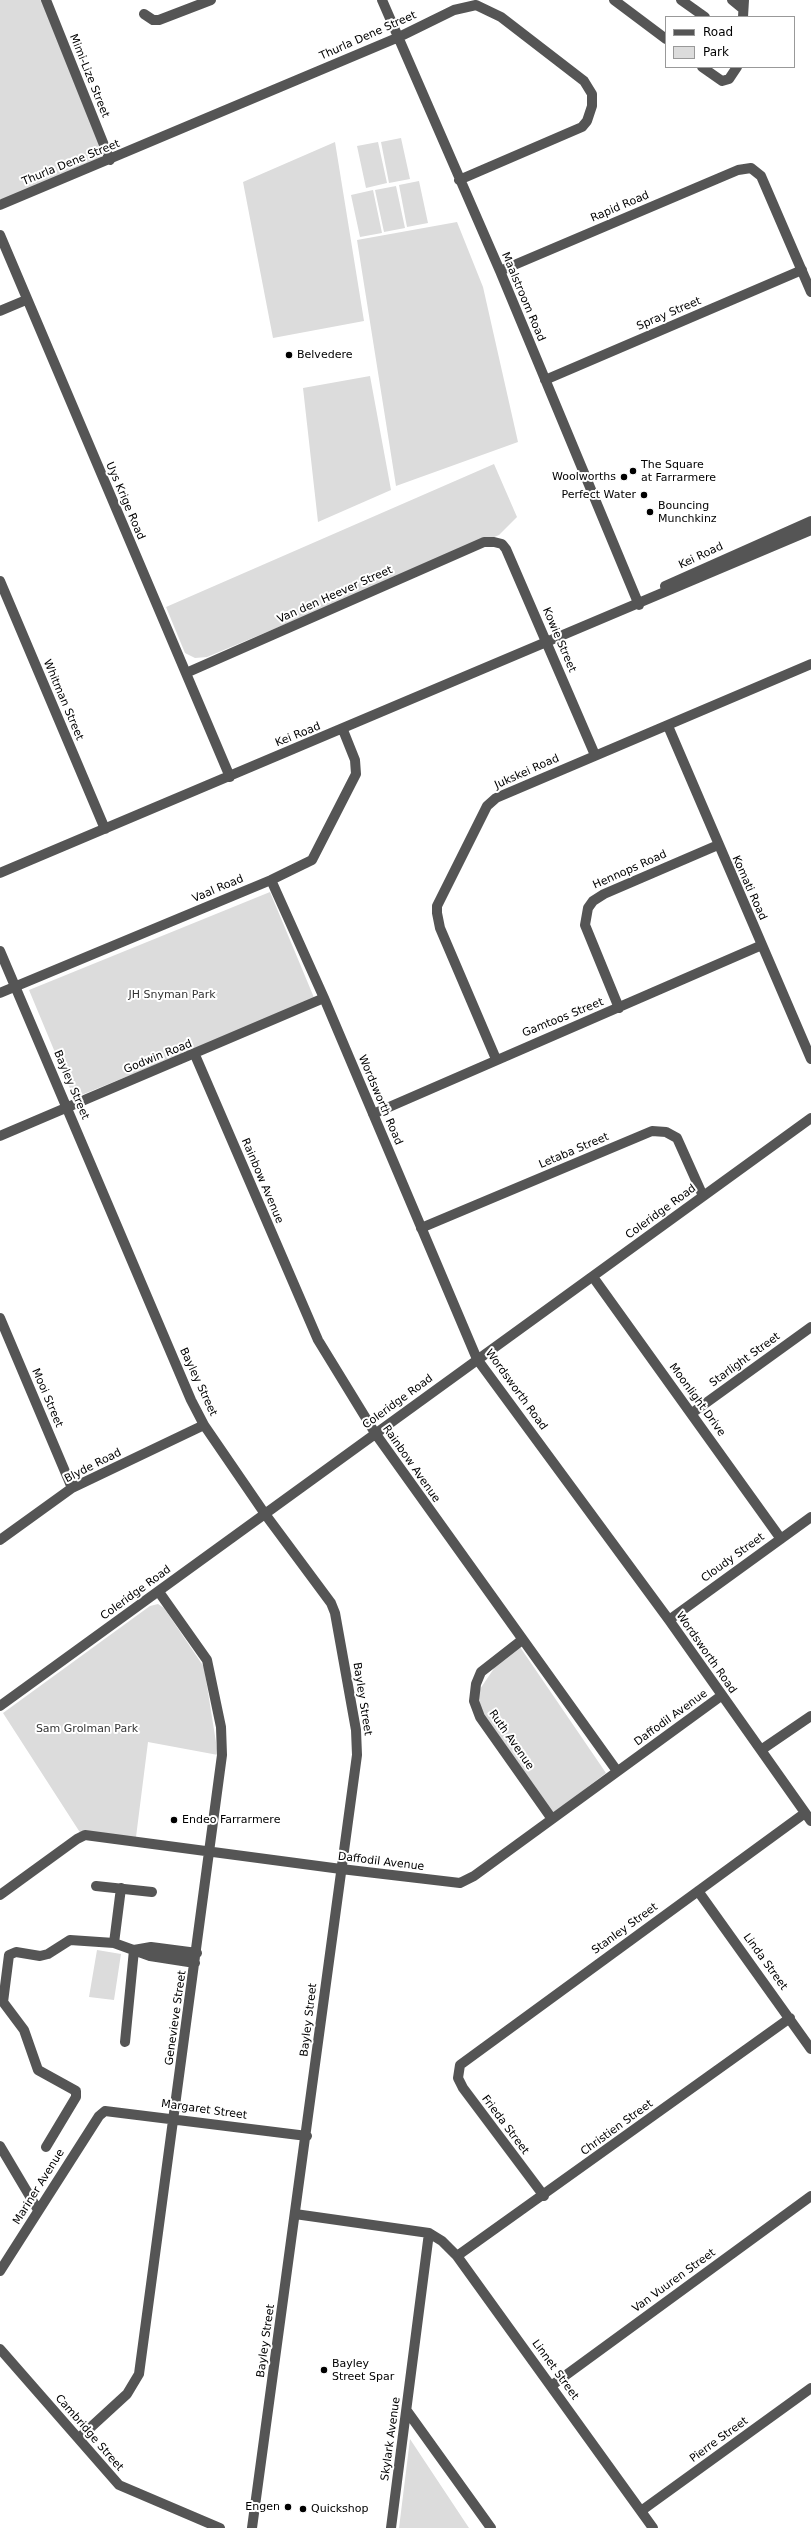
<!DOCTYPE html>
<style>
body{margin:0}
#map{position:relative;width:811px;height:2528px;overflow:hidden;background:#fff;font-family:"DejaVu Sans",sans-serif}
canvas{display:block}
.legend{position:absolute;left:665px;top:16px;width:130px;height:52px;box-sizing:border-box;background:#fff;border:1px solid #999;margin:0;padding:5px 7px;list-style:none;font-size:12px;color:#000}
.legend li{display:flex;align-items:center;gap:8px;height:20px}
.legend b{width:20px;border:1px solid #999}
</style>
<div id="map">
<canvas width="811" height="2528"></canvas>
<ul class="legend">
<li><b style="height:5px;background:#555"></b>Road</li>
<li><b style="height:11px;background:#dcdcdc"></b>Park</li>
</ul>
</div>
<script>
const ctx = document.querySelector('canvas').getContext('2d');
ctx.lineJoin = 'round';
function fillPath(path, color) { ctx.fillStyle = color; ctx.fill(path, 'evenodd'); }
const shape = rows => new Path2D(rows.map(r => 'M' + r).join(''));
function trace(path, color, width, dash) { ctx.strokeStyle = color; ctx.lineWidth = width; ctx.lineCap = dash ? 'butt' : 'round'; ctx.setLineDash(dash || []); ctx.stroke(path); }
function label(font, color, halo, rows, align = 'center') {
  ctx.font = font + ' "DejaVu Sans",sans-serif'; ctx.lineWidth = 4; ctx.setLineDash([]); ctx.textBaseline = 'middle'; ctx.strokeStyle = halo; ctx.fillStyle = color; for (const [text, x, y, turn = 0] of rows) {
    ctx.save(); ctx.translate(x, y); ctx.rotate((+turn || 0) * Math.PI / 180); ctx.textAlign = isNaN(turn) ? turn : align; if (halo) ctx.strokeText(text, 0, 0); ctx.fillText(text, 0, 0); ctx.restore();
  }
}
fillPath(shape([
 [0,0,45,0,103,149,101,160,5,199,0,199],
 [401,138,410,179,389,183,381,142],
 [335,142,364,321,273,338,243,182],
 [378,142,387,183,366,188,357,146],
 [419,181,428,223,407,227,399,185],
 [396,186,405,228,384,232,375,190],
 [373,190,382,233,360,237,351,195],
 [457,222,483,287,518,442,396,486,357,240],
 [370,376,391,490,318,522,303,388],
 [494,464,517,517,499,535,207,657,195,658,185,653,166,607],
 [270,892,315,1000,74,1098,29,990],
 [158,1604,164,1608,204,1667,218,1755,148,1742,136,1837,81,1834,3,1713,150,1606],
 [520,1647,606,1773,552,1814,482,1718,478,1692,497,1664],
 [97,1950,121,1954,114,2000,89,1997],
 [410,2439,469,2528,399,2528]
]), '#dcdcdc');
trace(shape([
 [46,0,110,160],
 [382,0,500,271,639,605],
 [614,0,666,39],
 [681,0,705,17],
 [732,0,743,9],
 [144,14,153,20,159,20,211,0],
 [743,17,744,0],
 [702,67,722,81,729,79,737,67],
 [0,205,399,37,454,10,476,5,501,17,584,81,592,94,592,106,587,121,582,127,459,180],
 [0,235,230,777],
 [500,271,738,170,751,168,761,176,811,292],
 [0,311,26,300],
 [545,380,802,270],
 [0,581,105,829],
 [665,586,811,521],
 [186,673,484,542,494,542,502,544,506,549,595,755],
 [668,726,811,1059],
 [0,873,811,530],
 [271,880,324,998,477,1359,669,1620,811,1821],
 [0,951,191,1400,204,1425,265,1514,331,1603,335,1613,356,1730,357,1755,252,2528],
 [0,993,271,880,312,860,356,774,355,760,343,730],
 [619,1008,585,925,588,908,593,901,604,894,718,845],
 [195,1055,318,1340,375,1433,617,1771],
 [496,1059,440,928,437,913,437,906,487,806,496,798,811,664],
 [373,1114,762,945],
 [0,1136,324,998],
 [421,1228,652,1131,666,1132,677,1138,703,1196],
 [593,1277,781,1539],
 [0,1318,72,1488],
 [692,1413,811,1327],
 [0,1540,72,1488,204,1425],
 [669,1620,811,1517],
 [522,1640,481,1672,476,1684,474,1701,480,1717,552,1819],
 [0,1706,811,1118],
 [761,1750,811,1716],
 [96,1886,152,1892],
 [698,1891,811,2049],
 [0,1895,77,1839,85,1835,341,1869,460,1883,474,1876,721,1696],
 [114,1943,121,1888],
 [134,1950,151,1947,197,1953],
 [125,2042,134,1950],
 [0,2146,38,2210],
 [46,2147,76,2097,76,2091,38,2070,24,2030,3,2002,9,1955,16,1952,40,1956,48,1954,70,1940,114,1943,150,1956,195,1963],
 [544,2196,463,2088,458,2078,460,2065,805,1813],
 [295,2214,429,2233,442,2241,457,2256,653,2528],
 [457,2256,790,2018],
 [0,2271,99,2116,105,2111,307,2136],
 [0,2349,119,2485,220,2528],
 [551,2386,811,2196],
 [407,2411,491,2528],
 [79,2438,127,2394,139,2374,222,1755,221,1727,207,1660,159,1592],
 [641,2511,811,2388],
 [391,2528,429,2233]
]), '#555', 10);
for (const [x, y, r, color] of [
 [289,355,4,"#000"],
 [633,471,4,"#000"],
 [624,477,4,"#000"],
 [644,495,4,"#000"],
 [650,512,4,"#000"],
 [174,1820,4,"#000"],
 [324,2370,4,"#000"],
 [288,2507,4,"#000"],
 [303,2509,4,"#000"]
]) { const dot = new Path2D(); dot.arc(x, y, r, 0, 2 * Math.PI); ctx.fillStyle = color; ctx.fill(dot); trace(dot, '#fff', 1.5); }
label('11px', '#000', '#fff', [
 ["Thurla Dene Street",368,36,-24],
 ["Mimi-Lize Street",89,76,68],
 ["Thurla Dene Street",71,163,-22],
 ["Rapid Road",620,207,-23],
 ["Maalstroom Road",523,297,67],
 ["Spray Street",669,314,-23],
 ["Uys Krige Road",125,501,67],
 ["Kei Road",701,556,-25],
 ["Van den Heever Street",335,595,-24],
 ["Kowie Street",559,640,67],
 ["Whitman Street",63,700,67],
 ["Kei Road",298,735,-22],
 ["Jukskei Road",527,772,-24],
 ["Hennops Road",630,870,-24],
 ["Komati Road",749,888,66],
 ["Vaal Road",218,889,-23],
 ["Gamtoos Street",563,1018,-22],
 ["Godwin Road",158,1057,-22],
 ["Bayley Street",71,1085,67],
 ["Wordsworth Road",380,1100,67],
 ["Letaba Street",574,1151,-23],
 ["Rainbow Avenue",262,1181,67],
 ["Coleridge Road",661,1212,-36],
 ["Starlight Street",745,1360,-36],
 ["Bayley Street",198,1382,65],
 ["Wordsworth Road",516,1390,54],
 ["Mooi Street",47,1398,67],
 ["Moonlight Drive",697,1400,54],
 ["Coleridge Road",398,1402,-36],
 ["Rainbow Avenue",411,1464,55],
 ["Blyde Road",93,1466,-27],
 ["Cloudy Street",733,1558,-36],
 ["Coleridge Road",136,1593,-36],
 ["Wordsworth Road",706,1653,55],
 ["Bayley Street",362,1699,81],
 ["Daffodil Avenue",671,1718,-36],
 ["Ruth Avenue",511,1740,55],
 ["Daffodil Avenue",381,1862,7],
 ["Stanley Street",625,1929,-36],
 ["Linda Street",765,1962,54],
 ["Genevieve Street",176,2018,-82],
 ["Bayley Street",309,2020,-83],
 ["Margaret Street",204,2110,8],
 ["Frieda Street",505,2125,53],
 ["Christien Street",617,2128,-36],
 ["Mariner Avenue",39,2187,-58],
 ["Van Vuuren Street",674,2281,-36],
 ["Bayley Street",266,2341,-82],
 ["Linnet Street",555,2370,54],
 ["Cambridge Street",89,2433,49],
 ["Skylark Avenue",391,2439,-82],
 ["Pierre Street",719,2440,-36]
]);
label('11px', '#000', '#fff', [
 ["Belvedere",297,355],
 ["The Square",641,465],
 ["at Farrarmere",641,478],
 ["Woolworths",616,477,"right"],
 ["Perfect Water",636,495,"right"],
 ["Bouncing",658,506],
 ["Munchkinz",658,519],
 ["Endeo Farrarmere",182,1820],
 ["Bayley",332,2364],
 ["Street Spar",332,2377],
 ["Engen",280,2507,"right"],
 ["Quickshop",311,2509]
], 'left');
label('11px', '#333', '#fff', [
 ["JH Snyman Park",172,995],
 ["Sam Grolman Park",87,1729]
]);
</script>
